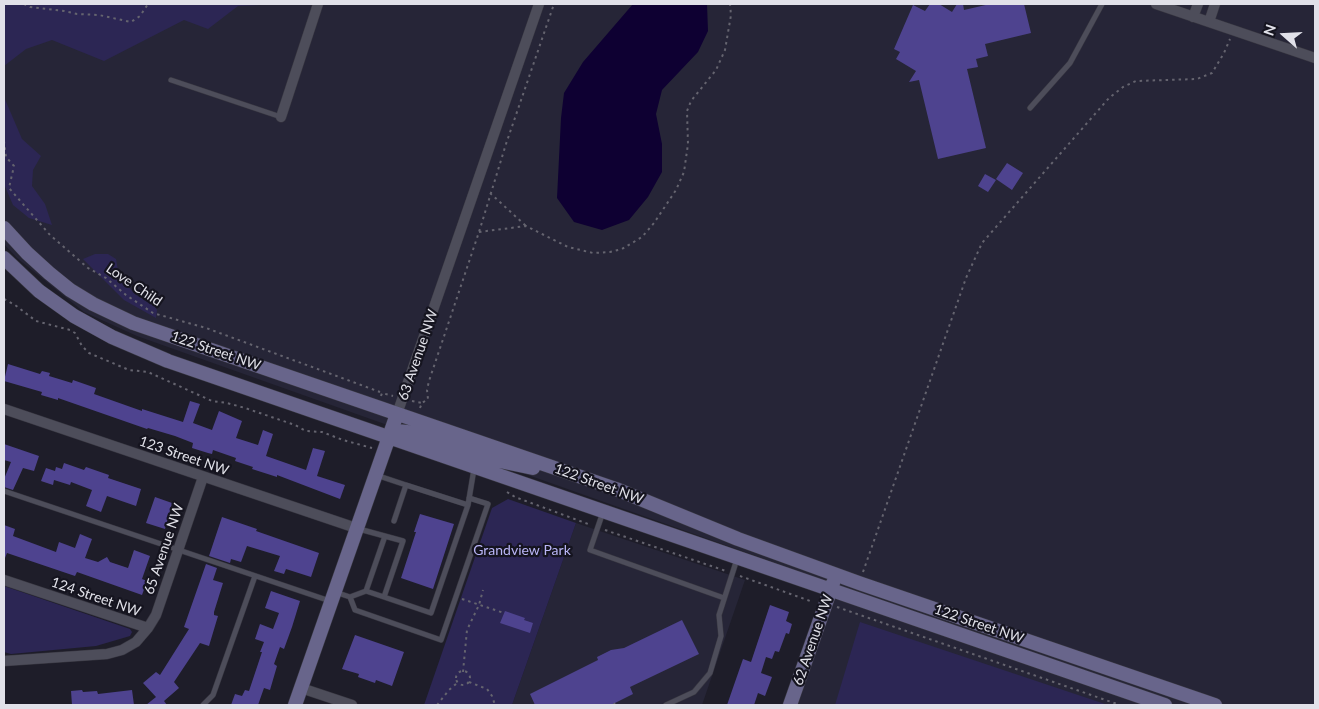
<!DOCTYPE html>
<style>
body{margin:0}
#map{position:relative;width:1319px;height:709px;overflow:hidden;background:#1e1d29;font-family:Lato,sans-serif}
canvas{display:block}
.frame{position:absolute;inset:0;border:5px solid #e1e1e9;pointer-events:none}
.north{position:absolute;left:1259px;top:10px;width:50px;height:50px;-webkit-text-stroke:4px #15141f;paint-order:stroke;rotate:289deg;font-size:14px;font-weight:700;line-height:20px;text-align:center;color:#e1e1e9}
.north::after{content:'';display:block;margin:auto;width:18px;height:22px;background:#e1e1e9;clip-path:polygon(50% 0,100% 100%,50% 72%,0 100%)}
</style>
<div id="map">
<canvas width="1319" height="709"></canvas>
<div class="frame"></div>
<div class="north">N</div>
</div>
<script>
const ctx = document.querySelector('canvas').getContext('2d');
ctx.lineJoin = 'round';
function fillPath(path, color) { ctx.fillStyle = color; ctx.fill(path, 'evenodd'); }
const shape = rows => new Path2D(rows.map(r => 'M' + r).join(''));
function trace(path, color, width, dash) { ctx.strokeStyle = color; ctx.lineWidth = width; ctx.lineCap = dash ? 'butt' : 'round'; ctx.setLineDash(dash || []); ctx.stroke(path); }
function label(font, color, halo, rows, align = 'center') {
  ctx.font = font + ' Lato,sans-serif'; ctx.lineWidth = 4.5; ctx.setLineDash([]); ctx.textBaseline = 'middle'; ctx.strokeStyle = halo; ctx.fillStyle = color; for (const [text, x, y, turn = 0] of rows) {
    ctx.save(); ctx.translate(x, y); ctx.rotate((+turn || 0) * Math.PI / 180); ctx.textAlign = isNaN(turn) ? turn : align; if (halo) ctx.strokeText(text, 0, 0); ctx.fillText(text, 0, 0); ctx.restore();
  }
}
fillPath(shape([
 [4,4,1315,4,1315,705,790,705,832,583,137,336,84,312,17,258,4,244],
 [576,523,745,580,702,705,512,705]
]), '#262537');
fillPath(shape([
 [4,4,283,4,238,6,208,29,184,20,104,61,52,40,26,49,4,66],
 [4,97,22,139,41,156,33,170,32,186,45,204,52,225,29,218,13,205,4,184],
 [95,254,108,254,116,259,119,277,136,295,154,305,157,310,156,318,124,300,83,259],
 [508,499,576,523,512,705,424,705,492,508],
 [4,586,130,629,132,632,130,636,96,646,11,654,4,652],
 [860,622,1108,705,835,705]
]), '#2c2654');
fillPath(shape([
 [633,4,707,4,708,31,698,52,662,90,656,114,662,144,662,172,648,197,629,220,602,230,574,222,557,198,561,118,564,93,583,62]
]), '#0e0032');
fillPath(shape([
 [930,4,939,4,952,12,957,4,963,4,964,10,990,4,1024,4,1031,33,985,44,988,56,976,59,978,67,967,69,986,148,938,159,919,80,909,82,916,71,896,59,900,52,894,49,913,5,925,11],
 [1007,163,1023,173,1012,190,996,179],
 [985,174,996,180,988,192,978,186],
 [8,364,40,374,42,371,50,373,49,376,72,383,73,380,96,388,94,394,142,411,142,409,183,422,190,401,200,404,193,423,212,430,219,411,242,421,236,438,258,445,263,430,273,434,266,456,306,470,313,448,325,451,317,476,345,485,340,499,277,475,277,477,252,469,253,467,235,461,236,458,213,450,212,454,208,453,192,448,193,443,175,436,148,428,147,429,58,398,58,400,41,395,42,392,4,381],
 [4,444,39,456,34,471,23,468,13,490,4,487,4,479,11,462,4,460],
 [64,463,84,470,86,467,109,475,108,478,141,489,136,506,107,496,101,512,86,506,92,490,71,482,70,485,54,480,53,485,41,481,46,468,55,471,56,467,62,469],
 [155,497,172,503,165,529,146,523],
 [420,514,454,524,433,589,401,578,416,532,414,532],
 [222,517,257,529,256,531,319,553,311,577,286,569,284,574,274,571,280,556,247,546,241,562,231,559,230,563,209,556],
 [4,525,15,529,13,536,56,552,59,542,75,548,80,534,92,539,85,558,98,562,107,557,110,562,128,568,134,550,150,556,142,579,147,581,142,595,77,572,75,576,7,553,5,558,4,558],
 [206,564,217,568,213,580,223,583,214,612,214,615,218,616,209,646,200,643,174,682,179,688,164,701,167,705,146,705,156,697,143,683,156,672,160,675,189,629,184,627],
 [271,591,300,601,292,627,284,649,280,647,274,664,277,666,270,690,264,688,258,705,231,705,235,694,242,696,245,690,249,691,262,652,260,652,264,642,255,639,260,624,273,629,279,613,265,608],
 [770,605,789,612,786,621,792,624,789,634,786,633,779,652,775,651,772,659,766,657,761,673,772,677,765,696,758,693,754,705,727,705,743,659,751,662],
 [505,611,525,618,524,620,533,623,530,633,500,623],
 [682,620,699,654,630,687,633,694,611,705,535,705,530,694,598,660,597,657,611,650,624,648],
 [355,635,404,652,392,686,376,680,375,683,358,677,359,674,342,669],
 [82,690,83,692,97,691,98,694,132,690,134,705,72,705,71,691]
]), '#4e438f');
const lane = shape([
 [171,80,281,117],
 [1030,108,1070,63,1102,4],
 [376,475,406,485,394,521],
 [406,485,468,505],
 [4,491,330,601],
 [603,512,590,550,724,598],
 [359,529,403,541,384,597,431,613,468,505,474,469],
 [366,591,384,597],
 [335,592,350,597,366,591,385,536],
 [350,597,355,610,441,640,488,504,469,498],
 [203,705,213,695,255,576],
 [666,705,694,692,710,673,721,636,719,615,737,559]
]);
const street = shape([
 [1156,4,1315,58],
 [1193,17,1198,4],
 [1209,22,1215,4],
 [281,117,318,4],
 [4,409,356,528],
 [397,414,539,4],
 [4,580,148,628],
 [4,661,107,654,122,650,136,642,148,628,156,615,203,477],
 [301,688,352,705]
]);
const secondary = shape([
 [4,228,27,253,49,273,70,290,93,304,133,323,616,489,738,539,859,583,1215,705],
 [4,258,39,291,74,316,112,337,168,361,1165,705],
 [389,437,396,431,407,432,495,460,533,468],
 [295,705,397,414],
 [790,705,833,583]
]);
trace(lane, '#383741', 6);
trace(street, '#383741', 11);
trace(secondary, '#383741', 15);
trace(shape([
 [24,4,30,7,64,11,77,14,99,15,131,22,140,16,148,4],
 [4,141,6,157,14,166,9,188,50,235,88,268,106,278,126,295,153,313,206,328,380,392],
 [490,193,526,226],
 [479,232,526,226,568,247,593,253,610,252,622,249,642,237,654,223,676,190,684,172,688,144,687,111,691,101,716,70,725,50,731,15,730,4],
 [4,299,15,305,36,321,70,330,75,333,82,346,89,353,129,370,148,372,212,401,227,403,245,408,295,425,306,431,322,432,343,440,372,448],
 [381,396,382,393,393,396],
 [412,401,422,403],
 [420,408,422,403,428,399,427,390,429,381,479,232,506,144,554,4],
 [507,492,515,497,591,525],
 [605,530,726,571],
 [863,572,966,278,982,243,1109,98,1123,87,1136,81,1197,79,1212,73,1224,53,1230,39],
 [740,576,813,602],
 [462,599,504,613],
 [837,607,1120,705],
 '456 678a7 7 0 1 1 14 0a7 7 0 1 1-14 0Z',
 [463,672,467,630,479,605,483,590],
 [469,682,487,689,492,696,495,705],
 [614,703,615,705],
 [437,705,449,690,457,683]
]), '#65646f', 2, [2.5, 4]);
trace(lane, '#4d4d5a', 5);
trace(street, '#4d4d5a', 10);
trace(secondary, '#68658b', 14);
label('14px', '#e1e1e9', '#15141f', [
 ["Love Child",134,285,34],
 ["122 Street NW",216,351,19],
 ["63 Avenue NW",418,355,-71],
 ["123 Street NW",184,456,19],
 ["122 Street NW",599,484,20],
 ["65 Avenue NW",164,549,-71],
 ["124 Street NW",96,597,19],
 ["122 Street NW",979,624,19],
 ["62 Avenue NW",813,640,-71]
]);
label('14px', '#bab6f7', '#15141f', [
 ["Grandview Park",522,550]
]);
</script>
